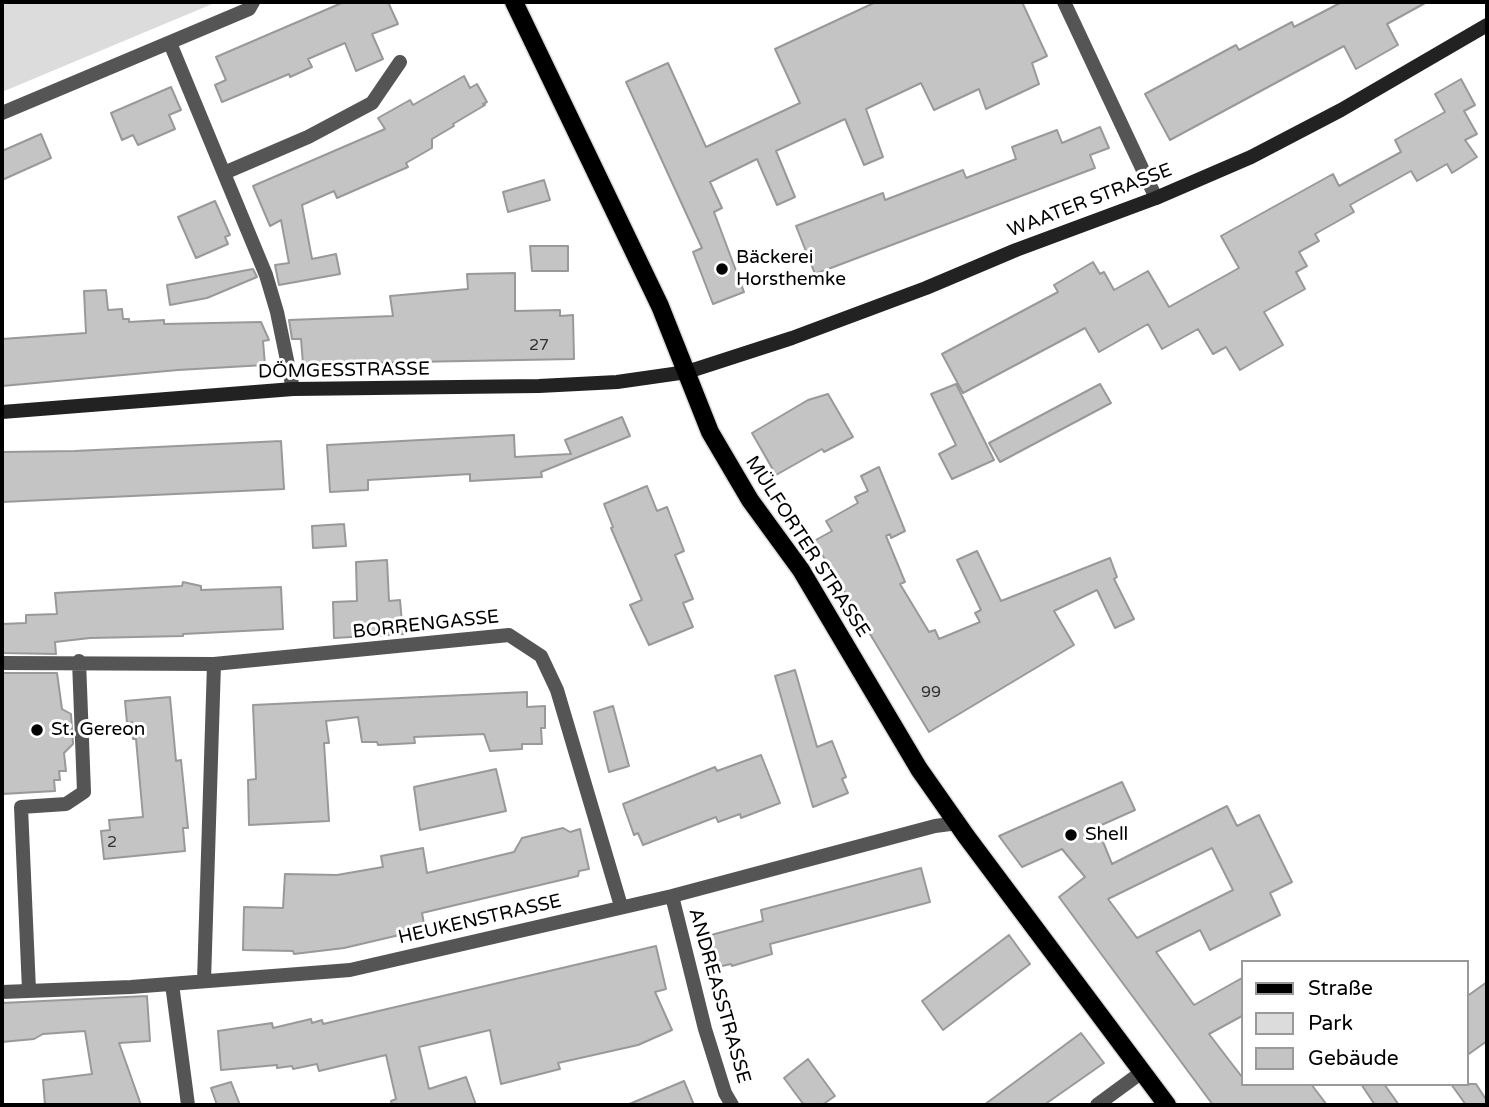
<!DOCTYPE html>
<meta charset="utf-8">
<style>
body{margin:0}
#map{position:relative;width:1489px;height:1107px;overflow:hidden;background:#fff;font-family:"Varela Round",sans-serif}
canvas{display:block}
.frame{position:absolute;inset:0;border:4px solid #000;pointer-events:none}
.legend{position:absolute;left:1241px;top:960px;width:228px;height:126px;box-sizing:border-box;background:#fff;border:2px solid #999;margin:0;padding:9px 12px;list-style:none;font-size:21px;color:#000}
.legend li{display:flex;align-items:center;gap:14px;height:35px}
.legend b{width:35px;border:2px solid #999}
</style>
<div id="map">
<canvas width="1489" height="1107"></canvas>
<div class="frame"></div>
<ul class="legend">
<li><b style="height:9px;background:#000"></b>Straße</li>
<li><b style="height:19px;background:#dcdcdc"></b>Park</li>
<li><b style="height:19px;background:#c4c4c4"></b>Gebäude</li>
</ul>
</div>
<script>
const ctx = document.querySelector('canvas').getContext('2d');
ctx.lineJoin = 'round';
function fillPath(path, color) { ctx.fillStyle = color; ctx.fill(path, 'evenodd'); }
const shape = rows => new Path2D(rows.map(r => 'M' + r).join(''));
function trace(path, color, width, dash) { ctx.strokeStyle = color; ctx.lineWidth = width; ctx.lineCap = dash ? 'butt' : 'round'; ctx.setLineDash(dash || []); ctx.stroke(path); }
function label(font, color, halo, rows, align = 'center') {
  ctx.font = font + ' "Varela Round",sans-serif'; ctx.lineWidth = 6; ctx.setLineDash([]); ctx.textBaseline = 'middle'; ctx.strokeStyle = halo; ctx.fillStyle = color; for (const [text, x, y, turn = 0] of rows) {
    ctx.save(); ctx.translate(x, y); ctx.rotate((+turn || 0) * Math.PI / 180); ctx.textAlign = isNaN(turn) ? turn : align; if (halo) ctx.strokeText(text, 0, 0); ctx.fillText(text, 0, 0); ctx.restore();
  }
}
fillPath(shape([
 [2,2,217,2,2,92]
]), '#dcdcdc');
const building = shape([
 [344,2,388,2,398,24,372,34,383,59,356,71,345,43,308,59,312,67,290,77,289,74,222,102,215,85,226,80,216,57,344,2],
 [876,2,1022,2,1047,56,1032,63,1039,84,986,109,979,89,934,110,921,83,866,109,883,157,864,165,845,119,776,151,795,197,777,205,757,159,710,182,722,208,714,212,744,292,713,304,693,252,702,248,626,82,668,63,706,147,800,103,775,49,876,2],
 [1342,2,1427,2,1387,24,1398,45,1356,69,1344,46,1170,140,1145,94,1236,45,1239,50,1292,22,1294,27,1342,2],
 [464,76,470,88,477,84,487,102,483,104,485,105,453,124,454,126,432,139,432,148,406,163,408,167,337,198,334,191,302,205,312,259,336,254,340,274,279,285,275,265,289,263,281,220,270,226,253,186,385,129,378,118,410,100,413,105,464,76],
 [1461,79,1475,105,1464,111,1477,134,1465,140,1477,157,1452,173,1447,164,1417,181,1411,171,1350,205,1354,212,1315,234,1319,241,1299,252,1307,266,1296,272,1305,289,1264,312,1283,345,1240,370,1226,347,1213,354,1198,329,1162,349,1148,324,1099,352,1085,328,963,393,942,354,1058,292,1054,285,1093,262,1100,274,1104,272,1114,290,1148,271,1169,307,1239,268,1221,236,1333,174,1339,186,1401,152,1395,140,1445,112,1435,94,1461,79],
 [171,87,181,110,169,115,175,129,138,145,133,135,122,140,111,113,171,87],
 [1100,127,1109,148,1090,155,1095,168,815,274,796,226,883,193,885,200,963,170,966,178,1016,159,1012,147,1057,130,1062,143,1100,127],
 [41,134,51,158,2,180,2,151,41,134],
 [544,180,550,200,508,212,503,192,544,180],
 [215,201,230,235,225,237,228,244,196,258,178,217,215,201],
 [530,246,568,246,568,271,532,271,530,246],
 [253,269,257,277,207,298,170,305,167,285,253,269],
 [515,273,515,311,560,310,560,316,573,315,574,359,303,364,301,339,292,339,289,320,393,316,390,296,468,289,467,274,515,273],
 [106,290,108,310,122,309,123,319,129,319,129,322,164,320,164,324,261,322,269,340,263,341,265,365,178,370,2,386,2,339,86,333,84,291,106,290],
 [956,384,994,460,952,479,939,454,956,445,931,394,956,384],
 [1100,384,1111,403,1000,462,989,443,1100,384],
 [828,394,853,437,824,452,822,449,776,475,752,433,808,400,828,394],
 [622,417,630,436,541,472,542,477,470,481,470,474,368,480,368,490,330,492,327,445,514,435,515,457,571,454,565,440,622,417],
 [281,441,284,489,2,502,2,452,75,451,281,441],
 [879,467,905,531,891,538,890,534,886,536,905,582,900,584,929,632,935,630,939,639,980,622,975,613,981,610,957,560,977,551,1001,601,1110,558,1117,577,1114,579,1134,619,1115,628,1097,590,1054,611,1074,645,929,732,814,541,832,531,826,521,858,503,855,497,868,491,861,476,879,467],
 [647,486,657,511,667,507,684,551,675,555,693,599,683,603,693,627,649,645,630,605,642,600,611,528,613,527,604,504,647,486],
 [344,524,346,546,313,548,312,526,344,524],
 [387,560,389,601,400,600,403,634,334,638,333,602,357,601,356,562,387,560],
 [183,582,201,586,201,590,281,587,283,629,183,634,183,636,90,638,55,642,56,654,2,653,2,624,26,623,26,615,57,614,55,593,182,586,183,582],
 [795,670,817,747,832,741,846,777,842,779,848,793,813,807,775,676,795,670],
 [2,673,57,673,62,709,71,714,73,744,64,753,66,771,59,771,60,780,54,780,55,791,2,794,2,673],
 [527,692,527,707,545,706,545,728,541,728,542,744,522,744,522,749,490,751,484,734,414,737,415,743,378,745,377,742,362,742,358,717,326,721,329,743,324,743,329,821,249,825,248,780,256,779,253,705,527,692],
 [170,697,176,761,181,760,188,828,183,828,185,851,104,859,101,831,110,830,109,820,143,817,136,739,133,739,132,722,127,723,125,701,170,697],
 [613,706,629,766,609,772,594,712,613,706],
 [761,755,780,803,741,818,740,814,718,822,716,817,643,845,638,833,634,835,623,804,715,767,717,771,761,755],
 [496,769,506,811,420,830,414,787,496,769],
 [1122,782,1135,810,1097,827,1112,864,1227,806,1237,826,1259,815,1292,882,1270,893,1280,915,1210,950,1200,930,1156,952,1194,1005,1242,978,1242,1016,1209,1034,1242,1077,1242,1084,1311,1084,1327,1105,1213,1105,1059,897,1085,877,1062,849,1022,867,999,836,1122,782],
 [1212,848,1233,890,1137,938,1108,899,1212,848],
 [563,828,570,832,580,829,589,869,579,871,578,876,422,913,425,929,344,948,294,954,293,951,243,950,244,907,283,908,285,874,337,875,383,867,381,856,423,848,427,873,514,852,522,838,563,828],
 [921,868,930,902,770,944,772,954,732,966,731,964,718,967,711,935,763,921,761,910,921,868],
 [1009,935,1030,964,943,1030,922,1001,1009,935],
 [656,946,666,989,655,992,672,1030,638,1045,558,1063,560,1069,501,1084,490,1030,419,1047,429,1089,466,1077,476,1105,392,1105,391,1101,396,1099,386,1055,319,1071,317,1064,293,1069,292,1066,277,1068,277,1065,221,1070,218,1031,272,1023,273,1028,311,1019,312,1023,322,1020,323,1024,656,946],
 [1487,982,1487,1041,1466,1056,1466,997,1487,982],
 [147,996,150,1041,119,1043,141,1105,45,1105,43,1080,92,1074,85,1031,43,1034,34,1039,2,1042,2,1003,147,996],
 [1081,1033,1104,1063,1044,1105,984,1105,1081,1033],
 [808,1059,835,1096,822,1105,804,1105,784,1078,808,1059],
 [684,1081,694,1105,627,1105,684,1081],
 [231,1082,240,1105,217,1105,211,1088,231,1082],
 [1361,1084,1384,1084,1399,1105,1375,1105,1361,1084],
 [1451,1084,1476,1084,1487,1101,1487,1105,1466,1105,1451,1084]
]);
fillPath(building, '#c4c4c4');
trace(building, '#999', 2);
const primary = shape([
 [514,2,660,306,710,432,750,500,801,570,919,769,966,836,1167,1105]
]);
trace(primary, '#dbdbdb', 21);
trace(shape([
 [1064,2,1156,198],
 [170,43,266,275,277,312,293,389],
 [2,113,249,9,253,2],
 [224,173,308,137,372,103,400,62],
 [2,663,214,664,509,635,541,656,557,690,621,906],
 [672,896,705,1029,725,1093,732,1105],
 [204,981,214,664],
 [172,984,188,1105],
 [29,990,21,807,66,804,84,792,79,661],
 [2,992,131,987,350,970,672,896,935,826,958,823],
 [1097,1105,1142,1072]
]), '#555', 14);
trace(shape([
 [2,412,293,389,539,386,617,382,687,372,792,338,926,288,1016,250,1156,198,1251,157,1341,110,1487,25]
]), '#222', 14);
trace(primary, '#000', 18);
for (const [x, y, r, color] of [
 [722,269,7,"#000"],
 [37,730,7,"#000"],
 [1071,835,7,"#000"]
]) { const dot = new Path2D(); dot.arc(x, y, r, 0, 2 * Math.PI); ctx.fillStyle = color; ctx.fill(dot); trace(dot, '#fff', 2.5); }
label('16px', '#313131', null, [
 ["27",539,346],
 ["99",931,693],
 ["2",112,843]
]);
label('19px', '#000', '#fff', [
 ["WAATER STRASSE",1090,201,-21],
 ["DÖMGESSTRASSE",344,371,-1],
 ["MÜLFORTER STRASSE",807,547,57],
 ["BORRENGASSE",426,625,-6],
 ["HEUKENSTRASSE",480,920,-13],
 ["ANDREASSTRASSE",719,996,74]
]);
label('19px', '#000', '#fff', [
 ["Bäckerei",736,258],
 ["Horsthemke",736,280],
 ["St. Gereon",51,730],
 ["Shell",1085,835]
], 'left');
</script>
